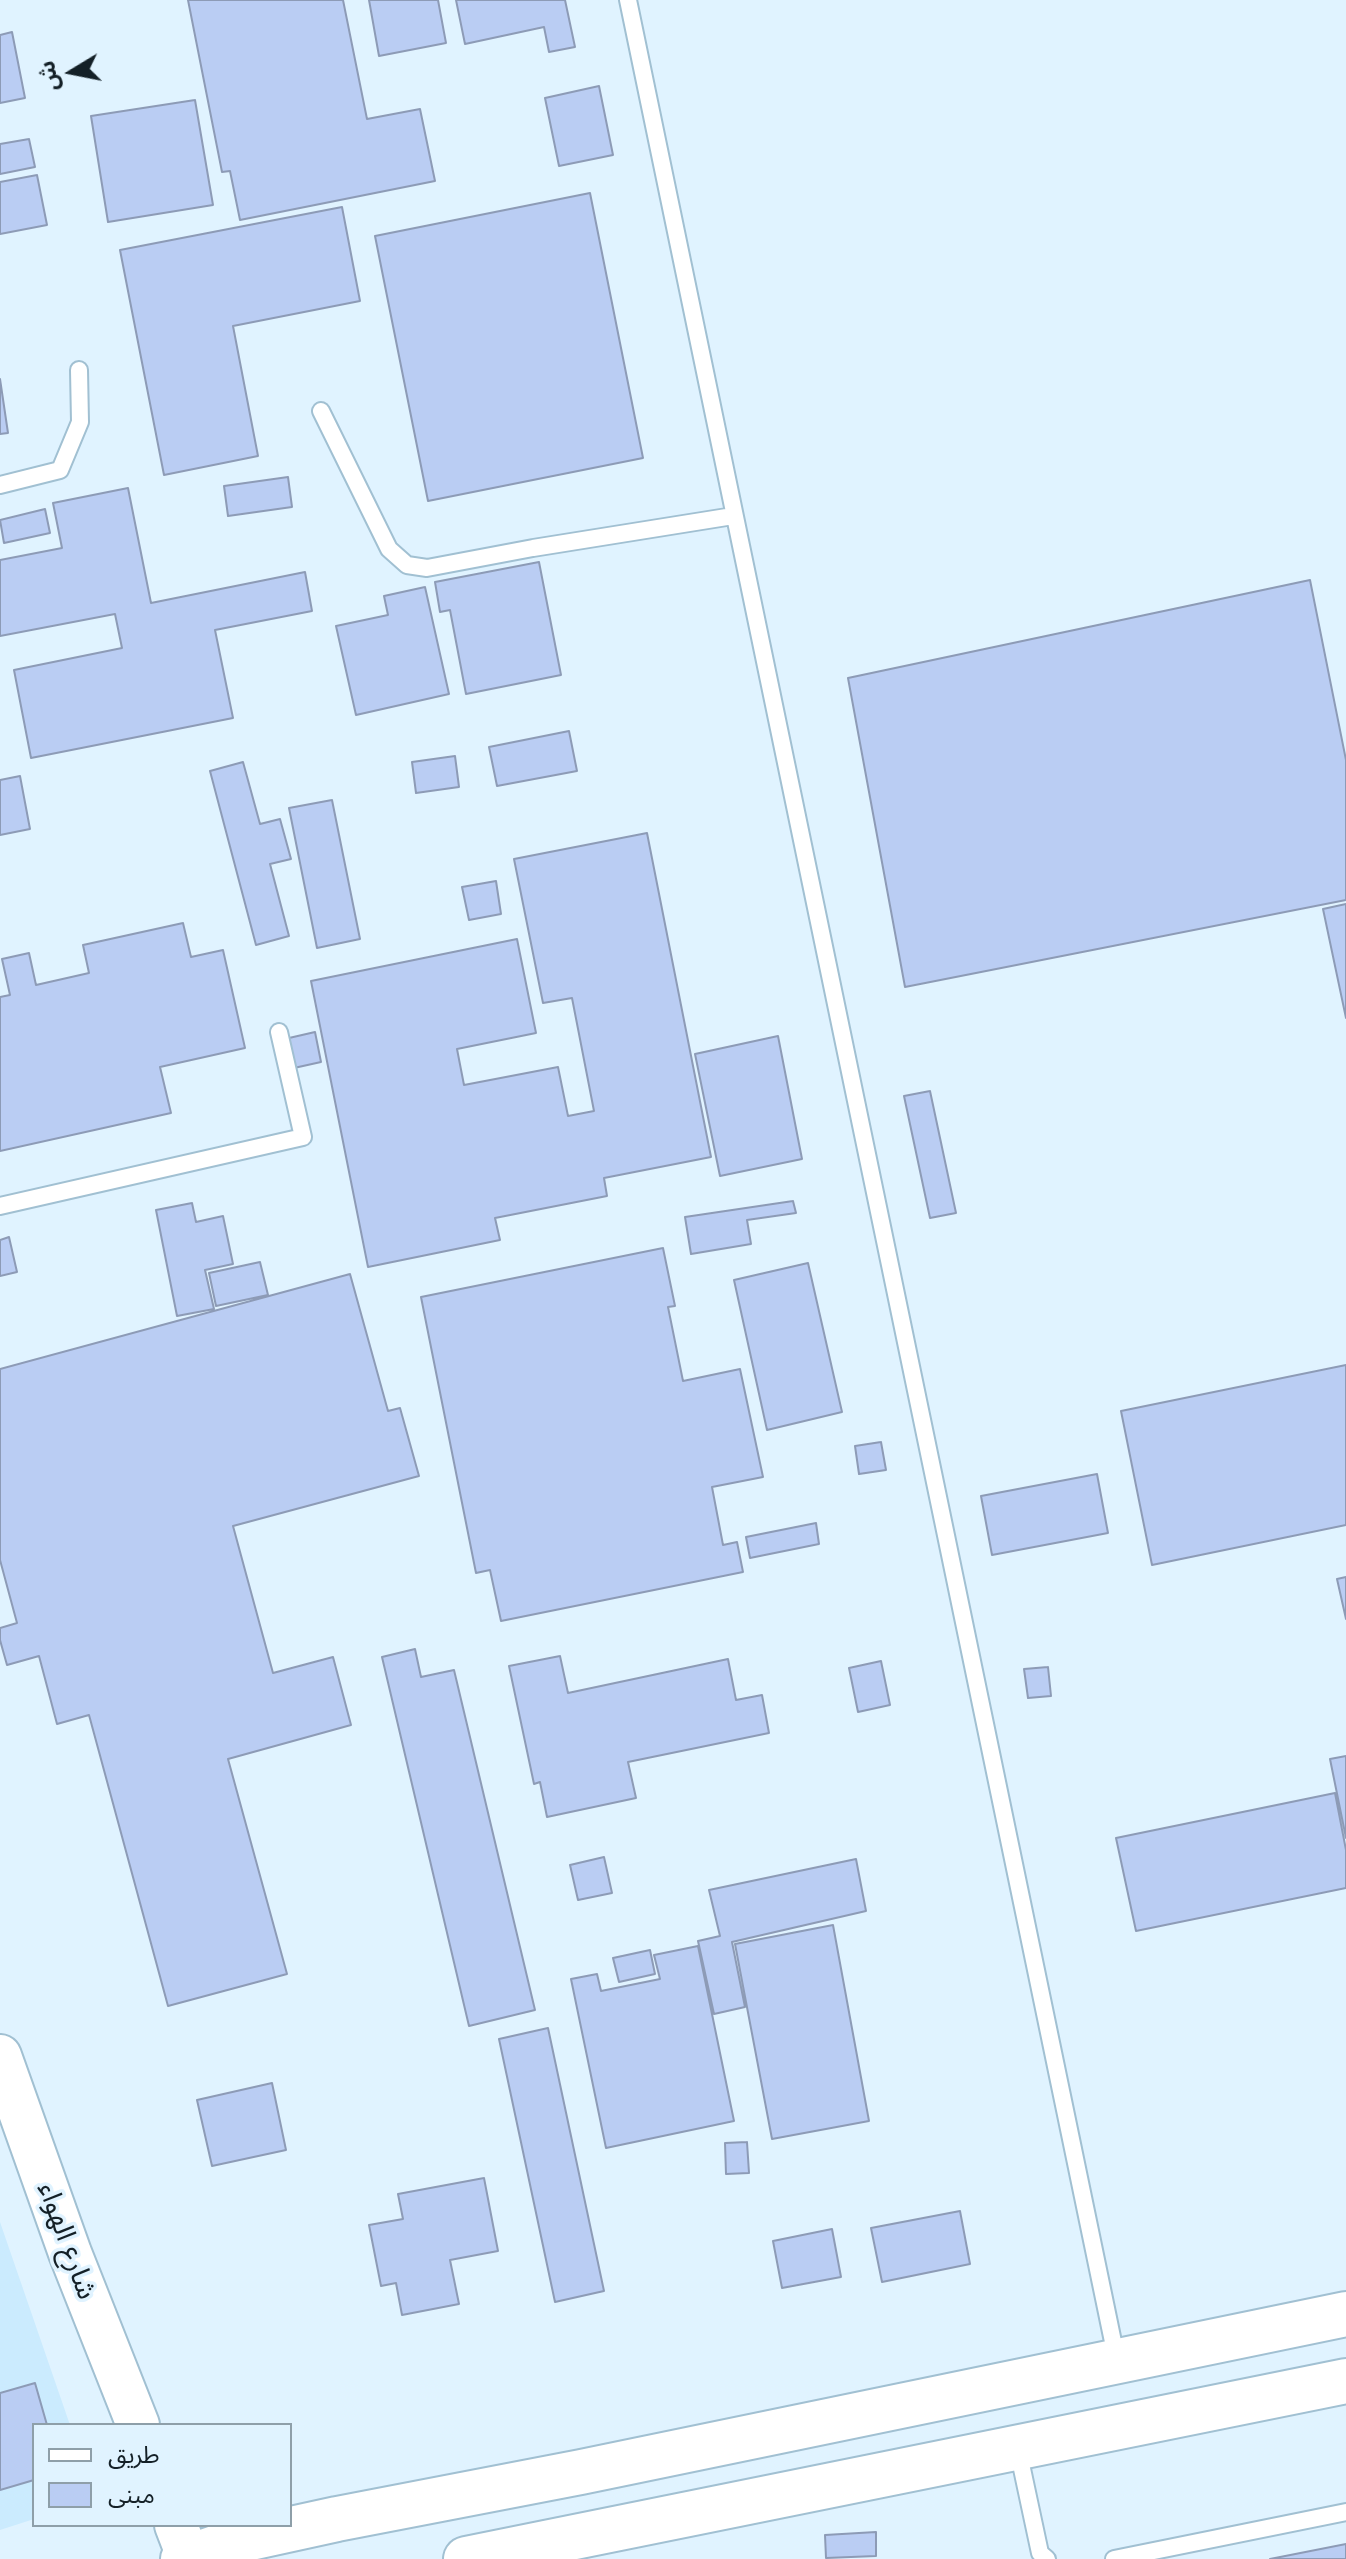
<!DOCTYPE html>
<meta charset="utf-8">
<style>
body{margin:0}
#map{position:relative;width:1346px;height:2559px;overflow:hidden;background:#e0f3ff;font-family:Inter,"Noto Sans Arabic",sans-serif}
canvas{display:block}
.legend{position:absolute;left:32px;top:2423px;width:260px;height:104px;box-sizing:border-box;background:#e0f3ff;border:2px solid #8e9fa9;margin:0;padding:10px 14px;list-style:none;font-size:24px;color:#142027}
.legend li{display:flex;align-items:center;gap:16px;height:40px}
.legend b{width:40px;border:2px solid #8e9fa9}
.north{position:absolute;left:32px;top:32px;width:80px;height:80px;-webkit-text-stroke:6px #e0f3ff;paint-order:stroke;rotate:260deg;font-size:22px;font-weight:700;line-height:32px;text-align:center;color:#142027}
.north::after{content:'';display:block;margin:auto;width:28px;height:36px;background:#142027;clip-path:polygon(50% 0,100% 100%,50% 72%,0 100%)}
</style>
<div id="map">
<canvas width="1346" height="2559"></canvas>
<ul class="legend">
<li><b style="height:10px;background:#fff"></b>طريق</li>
<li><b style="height:22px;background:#bacdf3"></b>مبنى</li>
</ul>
<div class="north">ش</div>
</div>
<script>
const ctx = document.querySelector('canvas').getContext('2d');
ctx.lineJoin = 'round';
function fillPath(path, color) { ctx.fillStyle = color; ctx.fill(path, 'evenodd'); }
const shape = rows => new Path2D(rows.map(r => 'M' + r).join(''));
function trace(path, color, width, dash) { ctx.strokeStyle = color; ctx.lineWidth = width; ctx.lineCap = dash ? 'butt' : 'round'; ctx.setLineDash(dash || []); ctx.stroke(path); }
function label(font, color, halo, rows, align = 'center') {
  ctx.font = font + ' Inter,"Noto Sans Arabic",sans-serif'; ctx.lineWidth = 7; ctx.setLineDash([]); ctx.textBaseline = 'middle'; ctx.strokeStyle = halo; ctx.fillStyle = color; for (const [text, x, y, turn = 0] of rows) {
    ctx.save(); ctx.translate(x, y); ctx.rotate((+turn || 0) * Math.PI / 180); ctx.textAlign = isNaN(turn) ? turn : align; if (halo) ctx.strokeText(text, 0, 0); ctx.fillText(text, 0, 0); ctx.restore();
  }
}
fillPath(shape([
 [0,2222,70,2425,34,2425,34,2519,0,2530]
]), '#cbebfe');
const building = shape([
 [188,0,343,0,367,119,420,109,435,181,240,220,230,171,222,172,188,0],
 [369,0,438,0,446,43,379,56,369,0],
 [456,0,565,0,575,47,549,52,544,27,465,44,456,0],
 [12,32,25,98,0,103,0,35,12,32],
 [599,86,613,155,559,166,545,98,599,86],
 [195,100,213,205,108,222,91,116,195,100],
 [29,139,35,167,0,174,0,144,29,139],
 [37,175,47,225,0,234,0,182,37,175],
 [590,193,643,458,428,501,375,236,590,193],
 [342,207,360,301,233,326,258,456,164,475,120,250,342,207],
 [0,379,8,433,0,434,0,379],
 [288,477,292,507,228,516,224,486,288,477],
 [128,488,151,603,305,572,312,611,215,630,233,718,31,758,14,670,122,648,115,614,0,636,0,560,62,548,53,503,128,488],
 [45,509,50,533,4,543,0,520,45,509],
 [539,562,561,675,466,694,450,610,440,612,435,582,539,562],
 [1310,580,1346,760,1346,900,905,987,848,678,1310,580],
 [425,587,449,694,356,715,336,626,388,615,384,596,425,587],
 [569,731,577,771,497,786,489,747,569,731],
 [455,756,459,787,416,793,412,762,455,756],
 [243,762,260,824,280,819,291,859,270,864,289,936,256,945,210,771,243,762],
 [20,776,30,829,0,835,0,780,20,776],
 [332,800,360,939,317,948,289,808,332,800],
 [647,833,711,1157,604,1178,607,1196,495,1218,500,1240,368,1267,311,981,517,939,536,1033,457,1049,464,1085,558,1067,568,1116,594,1111,572,998,543,1003,514,859,647,833],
 [496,881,501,914,469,920,462,887,496,881],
 [1346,904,1346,1018,1323,909,1346,904],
 [183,923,191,957,223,950,245,1048,160,1067,171,1113,0,1151,0,997,10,995,2,959,29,953,36,985,89,973,83,945,183,923],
 [315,1032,321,1062,294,1068,289,1038,315,1032],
 [778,1036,802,1159,720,1176,695,1054,778,1036],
 [930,1091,956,1213,930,1218,904,1096,930,1091],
 [793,1201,796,1213,747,1220,751,1244,691,1254,685,1217,793,1201],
 [192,1203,196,1222,223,1216,233,1264,205,1270,214,1309,177,1316,156,1210,192,1203],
 [9,1237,17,1272,0,1276,0,1240,9,1237],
 [663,1248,675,1306,668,1307,683,1381,740,1369,763,1477,712,1487,723,1545,737,1542,743,1572,501,1621,490,1570,476,1573,421,1297,663,1248],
 [260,1262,268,1295,216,1306,209,1273,260,1262],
 [808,1263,842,1412,767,1430,734,1280,808,1263],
 [350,1274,388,1411,400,1408,419,1476,233,1526,273,1673,333,1657,351,1725,228,1759,287,1974,168,2006,89,1715,57,1724,39,1656,7,1665,0,1640,0,1628,17,1623,0,1560,0,1369,350,1274],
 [1346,1365,1346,1525,1152,1565,1121,1411,1346,1365],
 [881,1442,886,1470,859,1474,855,1446,881,1442],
 [1097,1474,1108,1533,992,1555,981,1496,1097,1474],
 [816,1523,819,1544,750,1558,746,1537,816,1523],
 [1346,1577,1346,1619,1337,1579,1346,1577],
 [415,1649,421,1677,454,1670,535,2010,469,2026,382,1657,415,1649],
 [560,1656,568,1693,728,1659,736,1700,762,1695,769,1733,628,1762,636,1798,547,1817,540,1782,534,1784,509,1666,560,1656],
 [881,1661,890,1705,858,1712,849,1668,881,1661],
 [1048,1667,1051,1696,1028,1698,1024,1669,1048,1667],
 [1346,1756,1346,1838,1330,1759,1346,1756],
 [1335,1793,1346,1850,1346,1888,1136,1931,1116,1838,1335,1793],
 [604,1857,612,1893,578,1900,570,1865,604,1857],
 [856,1859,866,1911,732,1942,745,2007,714,2014,698,1941,720,1936,709,1890,856,1859],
 [833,1925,869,2121,772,2139,735,1944,833,1925],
 [698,1946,734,2121,606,2148,571,1979,597,1974,601,1991,660,1979,654,1955,698,1946],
 [650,1950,655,1974,619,1982,613,1958,650,1950],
 [548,2028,604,2291,555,2302,499,2039,548,2028],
 [272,2083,286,2150,212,2166,197,2100,272,2083],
 [747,2142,749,2173,726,2174,725,2143,747,2142],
 [484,2178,498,2251,450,2260,459,2304,402,2315,396,2283,381,2286,369,2225,403,2219,398,2194,484,2178],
 [960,2211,970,2264,882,2282,871,2228,960,2211],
 [832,2229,841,2277,782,2288,773,2241,832,2229],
 [35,2383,47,2425,34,2425,34,2480,0,2490,0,2393,35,2383],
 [876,2532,876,2556,826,2558,825,2535,876,2532],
 [1346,2544,1346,2559,1270,2559,1346,2544]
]);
fillPath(building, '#bacdf3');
trace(building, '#8d9bb6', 2);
const service = shape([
 [628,0,1117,2361],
 [321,411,389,549,407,565,427,568,533,548,733,516],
 [0,485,60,470,80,422,79,370],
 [0,1206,303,1137,279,1032],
 [1018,2450,1040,2553,1047,2559],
 [1114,2559,1346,2512]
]);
const tertiary = shape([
 [0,2056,70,2253,138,2425],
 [176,2525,189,2559]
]);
const primary = shape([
 [183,2559,232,2542,337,2519,581,2472,1346,2314],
 [466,2559,1346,2381]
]);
trace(service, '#a1c0d2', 20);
trace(tertiary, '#a1c0d2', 46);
trace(primary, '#a1c0d2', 48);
trace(service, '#fff', 16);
trace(tertiary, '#fff', 42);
trace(primary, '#fff', 44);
label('28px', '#142027', '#e0f3ff', [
 ["شارع الهواء",67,2241,70]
]);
</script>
